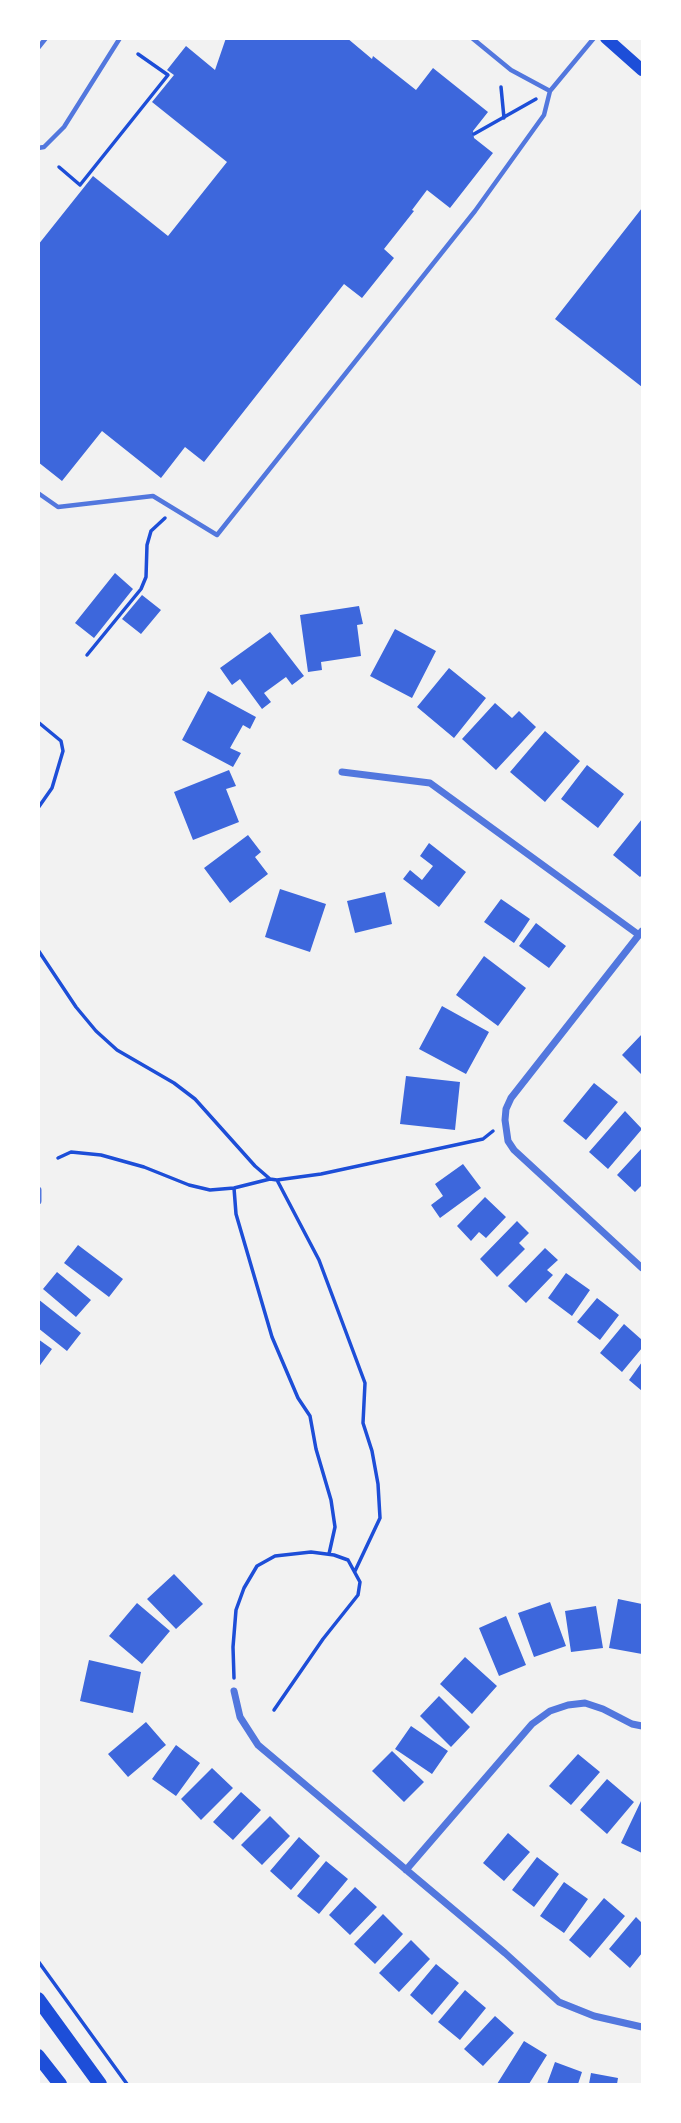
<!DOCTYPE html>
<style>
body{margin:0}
#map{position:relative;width:681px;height:2123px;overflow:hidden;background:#f2f2f2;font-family:"Public Sans",sans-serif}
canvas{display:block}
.frame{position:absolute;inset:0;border:40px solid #fff;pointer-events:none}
</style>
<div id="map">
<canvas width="681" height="2123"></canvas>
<div class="frame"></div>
</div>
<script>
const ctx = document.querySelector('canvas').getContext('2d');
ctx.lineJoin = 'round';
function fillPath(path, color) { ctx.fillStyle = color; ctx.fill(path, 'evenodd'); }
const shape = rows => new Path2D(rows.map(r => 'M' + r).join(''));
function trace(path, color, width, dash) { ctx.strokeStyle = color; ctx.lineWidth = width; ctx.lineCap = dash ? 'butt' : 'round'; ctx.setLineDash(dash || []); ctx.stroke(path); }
fillPath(shape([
 [226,38,347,38,372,59,373,56,416,90,433,68,488,112,473,131,474,138,493,153,450,208,427,190,412,210,414,211,384,249,394,258,362,298,344,284,204,462,185,447,161,478,102,431,62,481,38,462,38,245,93,176,168,236,227,162,152,102,174,75,167,70,186,46,215,70],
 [642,208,642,387,555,319],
 [115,573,133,589,94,638,75,623],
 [142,595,161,610,141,634,122,619],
 [359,606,363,624,357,625,361,656,321,662,322,670,308,672,300,615],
 [395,629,436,651,412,698,370,676],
 [270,632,304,676,292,685,286,677,264,693,271,702,262,709,240,679,232,685,220,668],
 [449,668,486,698,454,738,417,707],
 [208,691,256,717,250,729,243,725,230,748,241,753,233,767,182,740],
 [495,703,512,718,519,711,536,727,496,770,462,739],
 [545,731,580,761,545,802,510,772],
 [587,765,624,794,598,828,561,799],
 [229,770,236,786,226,789,239,822,193,840,174,792],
 [642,819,642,875,640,877,613,855],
 [248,835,261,852,255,857,268,874,230,903,204,868],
 [429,843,466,872,439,907,403,879,410,870,422,880,433,866,420,856],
 [280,889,326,904,310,952,265,937],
 [385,892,392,924,355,933,347,901],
 [501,899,530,919,514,943,484,922],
 [536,923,566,946,549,968,519,946],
 [484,956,526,988,498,1026,456,995],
 [442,1006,489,1032,466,1074,419,1049],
 [642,1034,642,1075,622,1055],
 [406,1076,460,1082,455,1130,400,1124],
 [594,1083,618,1102,586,1140,563,1121],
 [625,1111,642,1129,608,1169,589,1152],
 [642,1148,642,1185,635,1192,617,1175],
 [463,1164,481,1188,440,1218,431,1205,443,1196,435,1184],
 [485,1197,506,1217,486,1238,479,1232,471,1241,457,1226],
 [517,1221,529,1233,519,1243,525,1249,497,1277,480,1259],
 [78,1245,123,1279,109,1297,64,1263],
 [545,1248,558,1260,547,1270,553,1275,526,1303,508,1286],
 [57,1272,91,1300,76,1317,43,1289],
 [566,1273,590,1290,572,1316,548,1298],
 [597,1298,619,1315,600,1340,577,1322],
 [38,1299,81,1333,67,1351,38,1328],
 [624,1324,642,1340,642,1348,622,1372,600,1353],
 [38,1339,52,1349,38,1368],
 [642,1362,642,1391,629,1380],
 [174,1574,203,1604,176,1629,147,1599],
 [618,1599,642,1604,642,1654,609,1648],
 [550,1602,566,1646,534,1657,518,1613],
 [137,1603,170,1631,142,1664,109,1636],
 [596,1606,603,1648,571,1652,565,1611],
 [506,1616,526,1665,499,1676,479,1628],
 [465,1657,497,1686,472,1714,440,1684],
 [89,1660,141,1672,133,1713,80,1701],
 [439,1696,470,1727,451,1747,420,1716],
 [146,1722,166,1745,128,1777,108,1754],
 [411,1726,448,1751,432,1774,395,1749],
 [176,1745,200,1763,176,1796,152,1779],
 [392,1751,424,1782,404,1802,372,1771],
 [578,1754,600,1772,571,1805,549,1786],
 [212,1768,233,1788,201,1820,181,1799],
 [607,1779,634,1802,607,1834,580,1810],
 [241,1792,261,1810,233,1840,213,1822],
 [641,1801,642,1802,642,1853,621,1843],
 [270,1816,290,1836,262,1865,241,1845],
 [508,1833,530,1852,504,1881,483,1863],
 [299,1837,320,1856,291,1890,270,1871],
 [537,1857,559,1874,534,1907,512,1890],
 [326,1861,348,1879,319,1914,297,1896],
 [564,1882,588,1899,564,1933,540,1916],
 [355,1887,377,1907,350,1935,329,1915],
 [604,1898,625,1916,590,1958,569,1940],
 [383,1914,403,1934,375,1964,354,1944],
 [636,1917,642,1923,642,1953,630,1968,609,1949],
 [411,1940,430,1959,399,1992,379,1973],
 [436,1964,459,1983,432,2015,410,1995],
 [465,1990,486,2008,460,2040,438,2022],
 [495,2016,514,2033,483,2066,464,2049],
 [524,2041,547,2055,529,2084,497,2084],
 [555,2062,582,2072,578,2084,547,2084],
 [591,2073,618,2078,617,2084,589,2084]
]), '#3d67dc');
trace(shape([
 [501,87,504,118],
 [474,134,536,99],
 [59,167,80,185,168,75,138,54],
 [87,655,141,589,146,577,147,545,151,531,165,518],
 [38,722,61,741,63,751,52,788,38,808],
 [38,950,76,1007,96,1031,117,1050,174,1083,195,1099,255,1166,270,1179],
 [58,1158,71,1152,101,1155,144,1167,189,1185,210,1190,234,1188,270,1179,277,1180,321,1174,483,1139,493,1131],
 [277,1180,319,1260,365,1383,363,1423,372,1451,378,1484,380,1518,355,1571],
 [234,1188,236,1214,272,1337,298,1398,310,1416,316,1449,331,1500,335,1527,329,1554],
 [234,1678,233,1647,236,1610,244,1588,257,1566,275,1556,311,1552,334,1555,348,1560,360,1582,358,1595,323,1639,274,1710],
 [38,1961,127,2084]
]), '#1d4ed8', 3.5);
trace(shape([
 [472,38,511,70,550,91],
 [38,48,46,38],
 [38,148,44,147,64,127,120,38],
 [38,493,58,507,153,496,217,535,475,211,544,115,550,91,594,38]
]), '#5277de', 4.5);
trace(shape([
 [342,772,430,783,639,935],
 [642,931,511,1098,506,1109,505,1120,508,1141,514,1150,642,1268],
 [38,1190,38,1201],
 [234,1691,240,1717,258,1745,505,1953,559,2002,594,2016,642,2027],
 [406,1870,532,1724,550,1711,568,1705,585,1703,603,1709,632,1724,642,1726]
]), '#5277de', 7);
trace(shape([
 [606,38,642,70]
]), '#1d4ed8', 12);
trace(shape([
 [38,1999,100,2084],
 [38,2056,60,2084]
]), '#1d4ed8', 14);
</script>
